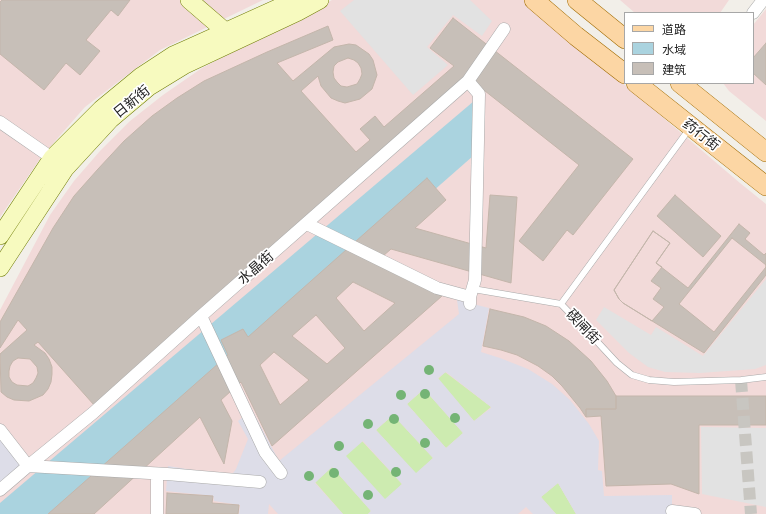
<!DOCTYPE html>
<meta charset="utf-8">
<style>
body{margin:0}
#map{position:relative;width:766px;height:514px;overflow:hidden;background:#f2efe9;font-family:Raleway,"Noto Sans SC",sans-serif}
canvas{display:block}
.legend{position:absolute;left:624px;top:12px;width:130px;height:72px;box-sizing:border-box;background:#fff;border:1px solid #a7a7a7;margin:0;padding:5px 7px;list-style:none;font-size:12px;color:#222}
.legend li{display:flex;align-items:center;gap:8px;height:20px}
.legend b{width:20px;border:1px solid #a7a7a7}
</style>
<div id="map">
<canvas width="766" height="514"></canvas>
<ul class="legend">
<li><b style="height:5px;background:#fcd6a4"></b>道路</li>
<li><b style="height:11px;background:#aad3df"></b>水域</li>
<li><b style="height:11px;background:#c7bfb8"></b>建筑</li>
</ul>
</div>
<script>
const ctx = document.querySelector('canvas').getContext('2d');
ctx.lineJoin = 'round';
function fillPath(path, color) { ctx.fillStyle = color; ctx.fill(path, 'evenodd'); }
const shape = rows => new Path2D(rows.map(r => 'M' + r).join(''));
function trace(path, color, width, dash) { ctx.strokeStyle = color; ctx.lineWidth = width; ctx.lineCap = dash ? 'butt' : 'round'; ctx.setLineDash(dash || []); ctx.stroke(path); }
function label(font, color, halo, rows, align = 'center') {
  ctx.font = font + ' Raleway,"Noto Sans SC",sans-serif'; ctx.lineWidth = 3.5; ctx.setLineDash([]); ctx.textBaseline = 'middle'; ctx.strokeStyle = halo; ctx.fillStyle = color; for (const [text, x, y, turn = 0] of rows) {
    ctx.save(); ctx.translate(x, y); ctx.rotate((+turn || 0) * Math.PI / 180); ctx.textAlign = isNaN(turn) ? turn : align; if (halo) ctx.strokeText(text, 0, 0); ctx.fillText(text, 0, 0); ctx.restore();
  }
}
fillPath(shape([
 [0,0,263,0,160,50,85,107,42,156,0,217],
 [332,0,525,0,740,183,766,204,766,514,0,514,0,310,50,215,74,181,100,151,130,121,163,95,202,68],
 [620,0,729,0,720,13,635,13],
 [766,9,766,121,729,91,723,83,753,83,753,25]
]), '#f2dad9');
fillPath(shape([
 [445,372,491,407,474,421,438,379],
 [424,389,463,433,446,448,407,404],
 [393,415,433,458,416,474,376,430],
 [362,441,402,484,385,500,345,456],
 [332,467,371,511,368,514,343,514,315,482],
 [558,483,576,514,556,514,541,497]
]), '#cdebb0');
fillPath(shape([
 [354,0,470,0,492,21,482,36,453,15,427,47,448,65,413,95,340,11],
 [766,279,766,365,755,369,700,373,665,372,648,367,629,353,596,320,604,307,651,335,656,327,703,356],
 [701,427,766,428,766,507,702,494]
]), '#e2e2e2');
fillPath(shape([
 [457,300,489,308,481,352,500,358,528,369,552,384,570,400,589,424,599,441,598,470,602,471,604,496,672,495,672,514,576,514,558,483,541,497,556,514,533,514,526,507,518,514,368,514,371,511,332,467,315,483,343,514,278,514,269,504,268,514,239,514,240,505,214,501,213,496,166,491,168,466,231,476,236,469,248,439,238,421,252,410,279,461,459,314],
 [446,372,491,407,491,408,474,421,438,378],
 [424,389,463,433,446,448,407,404],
 [393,415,433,458,416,473,376,430],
 [363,441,402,484,385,499,346,456],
 [0,430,28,466,0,490]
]), '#dddde8');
fillPath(shape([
 [474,101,473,156,65,514,0,514,0,503]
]), '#aad3df');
const building = shape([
 [2,0,130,0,118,16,111,10,86,40,100,51,80,75,66,63,44,90,0,54,0,2,2,0],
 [453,18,633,159,573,235,567,230,543,261,519,241,579,165,466,76,94,405,38,342,34,345,45,353,49,359,52,367,52,374,51,382,48,389,43,395,29,401,14,400,7,397,1,392,0,354,27,330,18,320,0,348,0,322,53,228,74,196,98,169,124,141,152,116,177,98,204,81,267,52,328,26,333,40,277,63,293,81,334,47,349,44,356,45,369,54,373,60,377,75,372,89,360,99,345,103,338,101,331,98,321,86,318,76,301,91,356,152,370,140,360,129,375,116,384,127,454,66,430,48,453,18],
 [348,58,354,60,358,63,361,68,362,74,360,79,357,84,347,87,341,86,337,82,334,78,333,72,334,66,338,62,348,58],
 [18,358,30,359,37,367,38,373,36,378,33,383,28,386,17,385,12,382,9,377,9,371,10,366,13,361,18,358],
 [766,43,766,85,753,73,753,58,766,43],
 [427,178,446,200,415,228,486,248,490,195,517,197,511,283,391,249,375,263,442,296,272,446,241,382,221,400,232,421,224,464,200,417,94,514,48,514,228,355,221,340,243,329,248,337,427,178],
 [353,282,395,303,364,331,336,298,353,282],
 [316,315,345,348,327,364,292,336,316,315],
 [274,352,309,380,280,405,260,365,274,352],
 [675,195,721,236,703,257,657,216,675,195],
 [739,224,750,233,745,239,764,255,766,253,766,275,704,353,623,303,619,299,614,290,653,231,670,243,656,263,688,288,739,224],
 [653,231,670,243,656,263,662,267,651,281,661,288,653,299,664,307,652,321,623,303,619,299,614,290,653,231],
 [732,238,766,265,766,267,714,332,679,304,732,238],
 [490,309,524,317,546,326,569,341,591,361,607,381,616,396,616,409,586,409,586,417,580,408,562,386,552,376,538,366,517,355,501,350,483,346,490,309],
 [616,396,766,396,766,425,699,425,699,494,671,484,606,486,601,416,586,417,586,409,616,409,616,396],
 [167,493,213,496,212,503,239,505,238,514,166,514,167,493]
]);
fillPath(building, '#c7bfb8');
trace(building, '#c4b6ab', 1);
trace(shape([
 [741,380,751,514]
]), '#c8c6c1', 12, [12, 6]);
const lane = shape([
 [690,128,561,304,591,335,617,363,632,375,649,380,674,382,741,380,766,377],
 [473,289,561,304]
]);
const street = shape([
 [753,13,763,0],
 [468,81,479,94,475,280,470,297,470,304],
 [0,122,52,158],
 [307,224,437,288,470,297],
 [201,316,265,452,281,473],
 [0,430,28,466,93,413,201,316,468,81,504,29],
 [157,474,157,514],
 [0,490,28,466,167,474,260,482],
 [672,511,695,514]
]);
const secondary = shape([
 [189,0,225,31],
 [0,236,52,158,101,109,141,76,173,55,191,47,295,0],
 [0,268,65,169,111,119,149,87,185,65,298,12,320,0]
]);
const primary = shape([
 [534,0,576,36,625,74],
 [577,0,625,39],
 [636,83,766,186],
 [680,83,766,152]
]);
trace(lane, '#a9a9a9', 7);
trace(street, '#a9a9a9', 13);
trace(secondary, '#707d05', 18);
trace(primary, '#a06b00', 20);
trace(lane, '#fff', 6);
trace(street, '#fff', 12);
trace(secondary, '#f7fabf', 17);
trace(primary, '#fcd6a4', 19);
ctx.fillStyle = '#74b475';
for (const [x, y] of [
 [429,370],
 [425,394],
 [401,395],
 [455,418],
 [394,419],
 [368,424],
 [425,443],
 [339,446],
 [396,472],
 [334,473],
 [309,476],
 [368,495]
]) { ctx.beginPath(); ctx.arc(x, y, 5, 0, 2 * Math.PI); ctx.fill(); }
label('14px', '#222', '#fff', [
 ["日新街",132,102,-39],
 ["药行街",701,135,38],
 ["水晶街",256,268,-41],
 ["碶闸街",583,327,46]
]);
</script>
